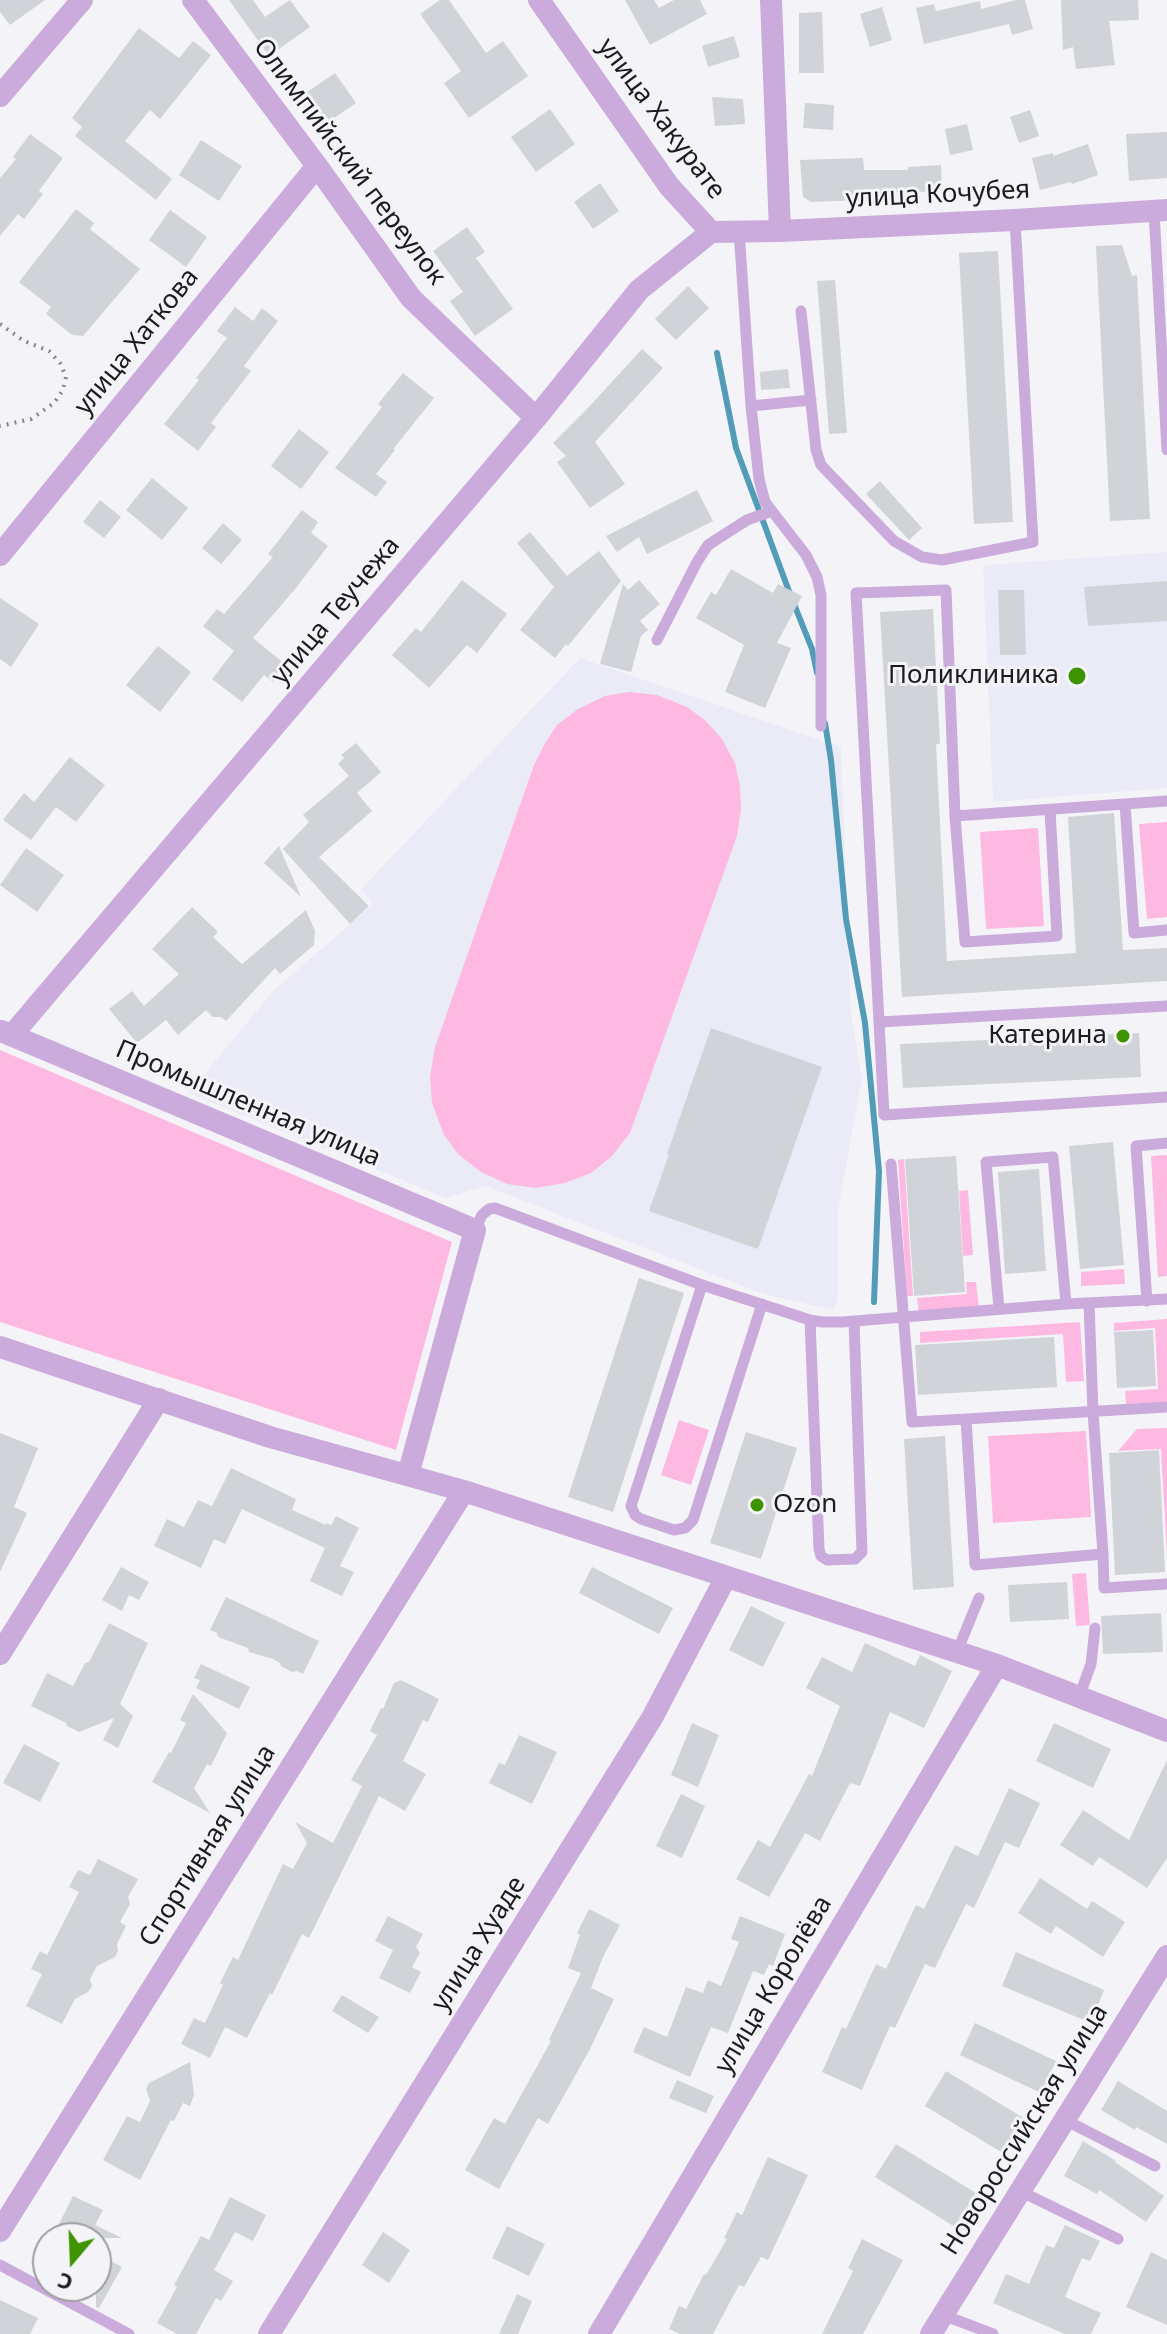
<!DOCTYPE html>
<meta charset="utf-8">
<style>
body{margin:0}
#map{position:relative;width:1167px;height:2334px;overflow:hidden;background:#f4f4f8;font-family:"Noto Sans",sans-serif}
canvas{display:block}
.north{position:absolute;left:32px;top:2222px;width:80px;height:80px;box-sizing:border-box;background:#f4f4f8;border:2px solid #9d9ea0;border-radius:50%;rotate:199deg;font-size:22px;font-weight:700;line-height:32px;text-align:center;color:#1b1c1d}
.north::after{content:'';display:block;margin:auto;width:28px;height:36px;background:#3e9300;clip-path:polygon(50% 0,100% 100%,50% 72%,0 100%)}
</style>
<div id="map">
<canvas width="1167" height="2334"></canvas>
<div class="north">С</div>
</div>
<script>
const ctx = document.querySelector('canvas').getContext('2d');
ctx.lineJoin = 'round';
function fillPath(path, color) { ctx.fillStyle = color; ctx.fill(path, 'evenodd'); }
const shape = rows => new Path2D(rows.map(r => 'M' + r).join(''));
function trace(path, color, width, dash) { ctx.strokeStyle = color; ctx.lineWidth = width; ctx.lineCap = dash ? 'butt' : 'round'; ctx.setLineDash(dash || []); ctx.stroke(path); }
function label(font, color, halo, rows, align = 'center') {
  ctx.font = font + ' "Noto Sans",sans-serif'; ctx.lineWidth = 6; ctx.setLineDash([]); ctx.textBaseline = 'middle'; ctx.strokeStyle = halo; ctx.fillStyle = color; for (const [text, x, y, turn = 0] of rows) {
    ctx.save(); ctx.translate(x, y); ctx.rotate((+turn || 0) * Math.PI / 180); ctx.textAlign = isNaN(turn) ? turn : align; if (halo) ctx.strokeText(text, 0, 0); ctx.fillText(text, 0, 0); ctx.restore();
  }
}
fillPath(shape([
 [1167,552,1167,788,993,802,983,565],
 [580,658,841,747,851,1014,862,1079,838,1210,838,1297,834,1310,763,1294,485,1186,446,1198,189,1093,272,992,373,904,361,889]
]), '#ebebf7');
fillPath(shape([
 [629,692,657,695,687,707,706,721,722,739,735,763,740,786,741,810,737,836,630,1133,612,1156,591,1173,565,1183,536,1188,507,1184,481,1172,458,1154,444,1135,432,1103,430,1077,435,1047,534,765,544,745,557,725,578,709,605,696],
 [1167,822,1167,917,1147,919,1139,824],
 [1038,828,1044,926,986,929,980,832],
 [0,1050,452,1242,396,1450,0,1322],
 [1167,1155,1167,1276,1158,1277,1151,1156],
 [904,1159,913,1296,907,1296,898,1160],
 [968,1190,973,1255,963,1256,959,1191],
 [1124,1269,1125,1284,1081,1286,1081,1272],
 [966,1282,976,1282,979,1308,919,1313,917,1298,967,1294],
 [1167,1319,1167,1402,1126,1404,1125,1391,1158,1389,1155,1328,1114,1331,1114,1323],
 [1080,1322,1084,1381,1066,1382,1063,1334,920,1343,920,1332],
 [679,1420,709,1430,691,1485,661,1475],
 [1167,1428,1167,1553,1161,1449,1118,1451,1137,1429],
 [1086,1431,1091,1517,993,1523,988,1436],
 [1086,1573,1090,1625,1076,1626,1072,1574]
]), '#feb9e2');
trace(shape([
 [717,353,736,448,790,594],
 [794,604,812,649,817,673],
 [825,723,831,760,846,919,865,1023,879,1171,874,1302]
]), '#539cb8', 6);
fillPath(shape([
 [0,0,45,0,10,25,0,12],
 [229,0,253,0,265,17,290,0,310,27,269,56],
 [440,0,449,0,486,53,503,41,528,76,469,118,444,83,461,71,420,14],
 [625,0,654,0,659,8,674,0,700,0,707,14,650,45],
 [1016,0,1025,0,1033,29,1012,35,1009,24,924,44,916,8,934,4,936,11,980,1,981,9],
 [1061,0,1138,0,1139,20,1109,21,1115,65,1076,69,1073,47,1063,50],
 [882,7,892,40,870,47,860,14],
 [822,12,824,73,799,73,799,13],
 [139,28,179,58,193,41,211,55,160,119,150,110,125,141,172,179,156,200,75,136,82,127,72,118],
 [734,36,740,57,708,67,702,46],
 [335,73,356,103,324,125,303,95],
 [712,97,743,99,745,124,715,126],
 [805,103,834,105,833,130,803,128],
 [550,109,575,144,536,172,511,137],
 [1030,110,1039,136,1019,143,1010,117],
 [967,124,973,150,950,155,945,129],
 [1167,132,1167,178,1129,181,1126,134],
 [30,134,63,158,39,191,43,194,24,219,18,214,0,236,0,178,16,159,13,157],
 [201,140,242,166,219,201,179,175],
 [1088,144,1098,175,1072,184,1071,182,1040,190,1032,158,1053,153,1053,156],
 [863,158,864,170,908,170,908,167,941,165,942,191,865,194,865,200,811,202,803,197,800,160],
 [600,183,619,211,593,229,574,202],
 [76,209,94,223,90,229,140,269,83,336,72,335,46,314,51,307,19,282],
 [170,210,207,237,186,267,149,240],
 [467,227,485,252,476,258,513,309,475,336,450,301,463,292,433,251],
 [1122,245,1132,276,1137,275,1150,519,1110,521,1096,246],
 [998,251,1013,522,974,524,959,253],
 [835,280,847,433,829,434,817,281],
 [688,286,709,308,676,340,655,319],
 [235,307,253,321,262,308,278,321,244,366,251,371,211,423,216,427,198,451,164,424,199,380,196,378,227,338,217,331],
 [642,349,663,368,595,442,625,484,590,508,557,462,566,456,553,443,587,409],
 [788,369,790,388,761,390,760,372],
 [403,373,434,398,394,448,395,450,376,474,387,482,376,497,335,468,382,407,378,404],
 [299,429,329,452,301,489,271,466],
 [152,478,188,508,162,540,126,510],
 [880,481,922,528,909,540,866,494],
 [697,490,713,521,647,554,639,537,617,552,606,536],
 [100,500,121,517,104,538,83,522],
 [302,510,318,522,311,533,328,546,296,588,253,638,286,665,273,682,264,675,242,702,212,679,234,651,203,626,217,609,224,614,273,557,268,554],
 [223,523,242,540,221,564,202,548],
 [530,532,567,576,599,551,621,581,568,646,566,644,555,658,520,630,554,587,517,543],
 [731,569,773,593,778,584,802,596,777,643,791,648,765,708,725,692,744,645,696,618,711,592,716,595],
 [462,580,507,614,477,653,467,645,429,688,392,655,416,628,421,632],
 [639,580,660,604,640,621,648,630,641,636,631,672,600,664,623,584,628,590],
 [1167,581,1167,621,1088,626,1084,587],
 [998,590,1024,590,1026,655,1000,655],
 [0,598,39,624,11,667,0,659],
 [933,609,940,744,936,744,947,961,1076,953,1068,817,1114,813,1123,950,1167,948,1167,981,902,997,880,612],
 [158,646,191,672,160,712,126,685],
 [356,743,381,772,357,793,372,811,319,857,369,906,350,924,283,849,309,822,303,815,349,776,338,764,344,758,341,755],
 [70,757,105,785,76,822,56,807,31,840,3,820,24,793,34,802],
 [279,846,301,897,264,863],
 [26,848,64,875,37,912,0,885],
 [192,907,218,932,213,937,242,964,306,910,315,931,314,945,280,974,275,968,226,1021,221,1017,213,1017,206,1010,178,1035,166,1020,137,1043,109,1009,132,991,144,1006,179,974,152,949],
 [711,1028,822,1067,758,1249,649,1211,669,1154,667,1154],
 [1139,1033,1141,1077,903,1088,900,1044],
 [1113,1142,1124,1265,1080,1269,1069,1146],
 [956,1156,965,1292,914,1296,905,1159],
 [1039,1169,1046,1271,1005,1274,998,1172],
 [639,1278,684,1293,613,1512,568,1497],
 [1153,1330,1156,1386,1117,1388,1114,1332],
 [1054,1337,1057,1387,918,1395,915,1345],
 [746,1432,797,1448,761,1559,710,1543],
 [0,1433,38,1448,14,1507,27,1513,0,1572],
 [945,1436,954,1587,913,1590,904,1439],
 [1159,1450,1165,1572,1115,1575,1109,1453],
 [231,1468,296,1499,292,1510,326,1525,327,1523,331,1525,336,1516,359,1528,340,1566,354,1572,342,1596,310,1581,325,1548,242,1509,225,1544,214,1539,201,1568,154,1546,167,1519,184,1527,198,1500,212,1506],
 [121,1567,149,1582,139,1600,129,1595,122,1611,102,1600],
 [592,1567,673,1608,659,1634,579,1593],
 [1067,1582,1069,1619,1010,1622,1008,1585],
 [226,1597,319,1641,303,1674,297,1671,292,1672,281,1666,280,1663,273,1659,249,1652,248,1648,218,1637,217,1633,210,1630],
 [751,1606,785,1623,763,1667,729,1650],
 [1161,1613,1163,1652,1103,1654,1101,1616],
 [109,1623,148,1643,120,1704,133,1716,118,1748,103,1740,114,1718,79,1732,67,1726,66,1723,31,1706,47,1673,73,1686,85,1663,89,1662],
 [865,1643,915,1666,920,1655,952,1671,924,1728,890,1712,860,1786,850,1783,820,1841,805,1833,769,1897,736,1879,758,1840,770,1847,809,1774,812,1776,840,1706,806,1688,822,1657,852,1672],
 [201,1664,250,1687,239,1709,196,1688,200,1680,194,1678],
 [401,1680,439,1699,428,1722,423,1720,403,1761,426,1774,405,1811,379,1796,309,1938,302,1934,272,1995,270,1993,247,2038,225,2027,210,2058,181,2044,194,2018,205,2023,223,1985,220,1983,233,1957,238,1960,283,1864,293,1869,307,1843,295,1822,333,1843,362,1786,351,1780,377,1735,370,1731,381,1708,383,1709,394,1683],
 [193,1694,227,1733,211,1766,207,1764,194,1788,210,1813,152,1782,169,1752,171,1753,186,1723,180,1720],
 [692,1723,719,1735,698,1787,671,1775],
 [1054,1723,1111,1749,1093,1788,1036,1761],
 [519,1735,557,1752,532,1804,489,1783,499,1763,505,1765],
 [24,1744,60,1763,40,1802,3,1783],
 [1167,1760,1167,1858,1147,1888,1099,1857,1093,1866,1060,1845,1083,1810,1129,1840],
 [1009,1788,1040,1803,1019,1848,1005,1842,974,1908,966,1904,935,1968,925,1964,895,2028,890,2026,862,2090,822,2072,842,2027,846,2029,876,1964,886,1969,916,1905,924,1909,955,1845,978,1856],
 [681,1794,705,1806,682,1858,656,1846],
 [98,1859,138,1879,128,1897,130,1904,120,1922,126,1926,117,1944,118,1951,115,1957,97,1966,90,1979,92,1986,88,1992,75,1999,62,2024,26,2006,42,1974,31,1969,40,1951,47,1955,79,1892,69,1887,78,1870,90,1875],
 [1040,1878,1087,1909,1092,1901,1125,1922,1103,1957,1056,1926,1051,1934,1018,1913],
 [589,1909,620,1925,603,1957,591,1988,614,1999,589,2051,548,2124,538,2118,499,2189,465,2170,494,2118,505,2124,551,2041,549,2040,581,1973,568,1968,580,1935,577,1933],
 [388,1916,423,1934,416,1947,420,1953,412,1967,421,1972,410,1993,379,1978,393,1950,375,1941],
 [740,1916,785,1934,773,1966,769,1964,764,1975,753,1971,728,2033,711,2027,690,2077,633,2052,644,2027,667,2037,686,1987,703,1993,708,1980,721,1986,739,1942,731,1939],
 [1016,1952,1104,1990,1091,2023,1002,1986],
 [342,1995,379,2017,368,2033,332,2011],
 [975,2023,1056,2061,1041,2093,960,2055],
 [190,2062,194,2095,190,2106,183,2103,174,2121,171,2120,140,2180,103,2160,127,2116,140,2122,150,2101,146,2089,149,2083],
 [946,2071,1027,2120,1006,2155,925,2106],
 [677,2080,714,2096,706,2113,669,2098],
 [1118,2081,1167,2111,1167,2144,1136,2127,1135,2130,1101,2110],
 [1083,2141,1116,2161,1115,2162,1164,2196,1146,2222,1099,2190,1097,2194,1064,2176],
 [896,2144,976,2193,955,2227,875,2177],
 [768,2157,808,2175,768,2260,761,2257,744,2287,739,2285,713,2334,680,2334,669,2329,679,2306,686,2309,704,2274,706,2275,727,2239,724,2238,737,2212,742,2215],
 [73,2196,103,2210,95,2225,122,2238,52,2238],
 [230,2197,266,2215,253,2241,235,2232,214,2270,233,2281,221,2301,216,2298,196,2334,177,2334,157,2323,177,2287,174,2285,201,2236,209,2240],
 [1065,2225,1100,2241,1090,2261,1082,2258,1065,2297,1101,2313,1091,2334,1065,2334,993,2303,1006,2274,1029,2284,1046,2245,1054,2248],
 [507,2226,545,2244,529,2276,492,2258],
 [383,2232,410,2250,389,2283,362,2265],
 [862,2239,903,2260,863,2334,822,2334,853,2271,848,2268],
 [1151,2252,1167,2260,1167,2325,1126,2307],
 [96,2253,122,2267,99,2308,96,2307],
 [517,2294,532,2301,518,2334,499,2334],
 [0,2300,38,2318,30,2334,0,2334]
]), '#d0d3d7');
trace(shape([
 [0,324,24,341,49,351,60,363,66,377,63,390,54,403,31,419,0,426]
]), '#87878a', 4, [2, 6]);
trace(shape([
 [1154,211,1167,450],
 [739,231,751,406,759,479,765,502,806,555,817,577,821,595,821,726],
 [801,311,816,450,821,465,894,541,922,557,942,560,1033,542,1015,220],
 [751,406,811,400],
 [657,640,697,562,708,545,747,520,772,511],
 [1167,801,955,816,946,590,856,593,884,1115,1167,1097],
 [1125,804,1134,933,1167,930],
 [955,816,965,942,1057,936,1050,810],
 [879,1022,1167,1006],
 [891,1164,912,1422,966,1419],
 [475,1230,482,1215,489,1209,495,1208,702,1285,810,1320,822,1322,842,1322,1066,1304,1167,1299],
 [702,1285,631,1506,635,1515,641,1519,674,1530,685,1528,693,1520,762,1304],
 [1147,1301,1136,1146,1167,1143],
 [1089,1303,1093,1412,1103,1554],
 [999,1309,986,1162,1053,1157,1066,1304],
 [810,1320,819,1549,821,1556,827,1560,855,1559,862,1552,854,1321],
 [1167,1407,966,1419,975,1565,1103,1554,1104,1588,1167,1584],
 [957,1652,979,1598],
 [1079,1697,1091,1664,1095,1628],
 [1065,2120,1155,2166],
 [1020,2191,1118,2239],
 [0,2265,129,2334],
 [943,2315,993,2334]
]), '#cbabdc', 11);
trace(shape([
 [193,0,317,166,411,298,536,418],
 [539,0,669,186,711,232],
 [771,0,780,231],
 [0,96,82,0],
 [711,232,780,231,1015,220,1167,210],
 [0,555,317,166],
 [1,1031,475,1230,408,1475],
 [12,1035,536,418,639,290,711,232],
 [0,1347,270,1437,464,1491,997,1665,1167,1731],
 [0,1654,159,1399],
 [0,2231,464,1491],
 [269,2334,652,1718,726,1577],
 [599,2334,997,1665],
 [931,2334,1167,1956]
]), '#cbabdc', 22);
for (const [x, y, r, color] of [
 [1077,676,10,"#3e9300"],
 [1123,1036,8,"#3e9300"],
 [757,1505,8,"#3e9300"]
]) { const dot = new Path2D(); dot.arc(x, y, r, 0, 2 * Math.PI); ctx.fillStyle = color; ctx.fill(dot); trace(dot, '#f4f4f8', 3); }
label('26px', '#1b1c1d', '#f4f4f8', [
 ["улица Хакурате",661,119,53],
 ["Олимпийский переулок",349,162,53],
 ["улица Кочубея",938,195,-3],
 ["улица Хаткова",137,342,-51],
 ["улица Теучежа",336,611,-50],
 ["Промышленная улица",248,1104,23],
 ["Спортивная улица",208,1846,-58],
 ["улица Хуаде",479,1944,-58],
 ["улица Королёва",774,1985,-59],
 ["Новороссийская улица",1025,2130,-58]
]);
label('26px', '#1b1c1d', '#f4f4f8', [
 ["Поликлиника",1059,676],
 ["Катерина",1107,1036],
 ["Ozon",773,1505,"left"]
], 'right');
</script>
